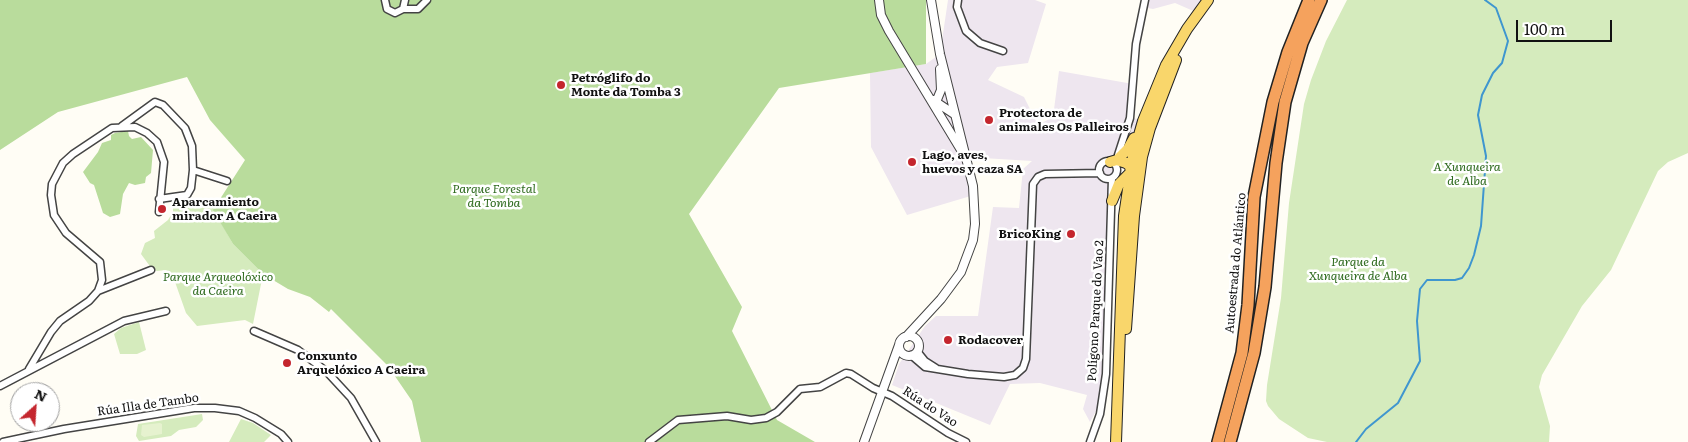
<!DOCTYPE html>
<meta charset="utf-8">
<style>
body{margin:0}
#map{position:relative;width:1688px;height:442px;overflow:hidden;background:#fffdf5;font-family:Literata,serif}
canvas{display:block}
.north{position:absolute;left:10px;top:382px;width:50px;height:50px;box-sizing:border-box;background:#fff;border:1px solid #a0a0a0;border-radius:50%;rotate:26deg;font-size:14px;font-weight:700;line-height:20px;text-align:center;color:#111}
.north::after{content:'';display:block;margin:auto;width:18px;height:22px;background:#c4262e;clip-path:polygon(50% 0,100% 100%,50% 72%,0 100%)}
.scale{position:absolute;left:1516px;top:20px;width:96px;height:22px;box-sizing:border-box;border:2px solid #111;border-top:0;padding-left:6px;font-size:15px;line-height:18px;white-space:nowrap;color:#111;-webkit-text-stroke:4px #fff;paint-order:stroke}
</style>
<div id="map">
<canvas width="1688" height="442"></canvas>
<div class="north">N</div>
<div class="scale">100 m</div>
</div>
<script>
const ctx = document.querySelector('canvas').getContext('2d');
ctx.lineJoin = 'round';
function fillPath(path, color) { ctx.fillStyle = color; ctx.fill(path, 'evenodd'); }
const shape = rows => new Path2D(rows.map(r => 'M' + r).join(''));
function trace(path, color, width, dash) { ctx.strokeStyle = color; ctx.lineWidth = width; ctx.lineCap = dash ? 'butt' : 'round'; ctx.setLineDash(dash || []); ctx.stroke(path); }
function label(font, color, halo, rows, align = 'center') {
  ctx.font = font + ' Literata,serif'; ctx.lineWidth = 5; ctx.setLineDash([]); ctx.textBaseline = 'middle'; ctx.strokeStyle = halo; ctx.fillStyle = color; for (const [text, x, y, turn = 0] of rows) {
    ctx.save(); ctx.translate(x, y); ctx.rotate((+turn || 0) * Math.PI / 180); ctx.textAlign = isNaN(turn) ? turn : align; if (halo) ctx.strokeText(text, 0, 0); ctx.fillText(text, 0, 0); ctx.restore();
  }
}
fillPath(shape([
 [948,0,1035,0,1046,4,1028,63,997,67,988,80,1024,97,1038,125,1053,117,1059,71,1133,84,1130,117,1143,121,1115,160,1102,400,1090,422,1083,409,1087,395,1040,383,1010,384,990,425,892,385,899,364,925,326,936,316,978,316,993,207,1019,208,1023,169,1032,161,966,157,974,195,907,215,871,147,870,73,926,64,940,54],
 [1145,0,1208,0,1198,13,1175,3,1153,9,1142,7]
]), '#eee6ef');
fillPath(shape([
 [1347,0,1688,0,1688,153,1668,162,1658,171,1611,270,1582,306,1542,375,1539,387,1550,426,1549,442,1327,442,1308,438,1279,419,1268,406,1266,401,1267,385,1281,298,1289,203,1304,104,1311,80,1326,41],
 [218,200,214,210,233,244,263,274,253,324,245,320,197,326,186,313,175,282,166,270,157,271,152,269,141,254,145,243,155,238,154,231,168,220,173,212,173,201],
 [139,322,146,350,137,354,120,354,114,334,121,328],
 [202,414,203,420,196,427,179,430,171,436,139,441,136,436,138,424],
 [241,419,253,423,271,435,264,442,229,442]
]), '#d5ebbd');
fillPath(shape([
 [0,0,926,0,926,64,779,88,689,214,742,307,732,331,777,420,815,442,421,442,412,401,388,366,331,309,329,312,310,297,288,289,263,274,233,244,213,210,245,160,210,120,187,77,58,112,0,150],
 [128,131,129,136,132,139,141,137,153,150,151,173,146,177,145,183,135,185,129,183,123,194,120,214,110,217,103,213,94,185,90,183,83,172,98,152,102,143,111,140,111,135,115,133]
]), '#b9dc9c');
fillPath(shape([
 [160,423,162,424,162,434,144,437,141,435,142,425]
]), '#e6f2cf');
trace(shape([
 [1356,442,1366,429,1398,403,1420,361,1417,321,1420,289,1427,280,1455,280,1462,278,1469,268,1474,255,1481,226,1486,156,1478,115,1482,95,1493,73,1502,63,1508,41,1496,8,1485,0]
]), '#3f96cf', 2);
const minor = shape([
 [385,0,387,9,395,13,403,9,405,0],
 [958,0,957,7,966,31,980,43,1003,51],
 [403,9,418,9,427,0],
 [122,126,155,102,163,105,185,128,192,146,193,170,191,188,187,195,159,199],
 [1118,155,1130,118,1136,44,1145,0],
 '1099 170a9 9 0 1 1 18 0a9 9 0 1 1-18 0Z',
 [193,170,227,181],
 [98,291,151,270],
 [254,331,298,350,326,371,351,398,376,442],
 [917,351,925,361,936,368],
 [911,355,925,367,968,374,1004,377,1015,375,1023,368,1026,359,1033,184,1038,177,1045,174,1100,173],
 [29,369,51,332,60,321,89,301,98,291,102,280,100,262,66,233,54,215,51,195,52,184,63,163,73,154,112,128,135,127,147,133,157,142,164,162,159,212],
 [0,386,124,321,166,311],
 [3,442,64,429,194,408,215,408,239,411,255,418,281,434,288,442],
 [649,442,678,420,727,416,751,420,766,418,777,412,800,389,820,387,846,373,851,374,873,388,892,396,948,433,966,442],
 [1090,442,1100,414,1106,374,1112,178]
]);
const tertiary = shape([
 [879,0,881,15,889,31,964,155],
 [933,100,954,114],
 [936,102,941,90,940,69],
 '899 346a10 10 0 1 1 20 0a10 10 0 1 1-20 0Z',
 [906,337,941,299,961,272,973,240,975,224,973,186,940,54,931,0],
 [864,442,899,345]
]);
const primary = shape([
 [1117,160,1128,149,1134,138],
 [1110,162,1117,160,1126,163,1130,166,1131,173],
 [1112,201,1119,184,1131,172],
 [1126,329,1134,216,1142,157,1150,128,1176,60],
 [1116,442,1124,216,1133,156,1143,121,1166,65,1187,29,1208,0]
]);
const motorway = shape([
 [1218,442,1242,353,1248,305,1254,197,1273,102,1288,52,1309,0],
 [1230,442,1254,353,1265,287,1276,163,1285,102,1302,43,1321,0]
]);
trace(minor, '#444', 9);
trace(tertiary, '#444', 10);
trace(primary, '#222', 12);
trace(motorway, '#222', 14);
trace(minor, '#fff', 6);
trace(tertiary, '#fff', 8);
trace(primary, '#f9d66b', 10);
trace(motorway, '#f5a25d', 11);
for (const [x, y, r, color] of [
 [561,85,5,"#c4262e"],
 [989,120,5,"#c4262e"],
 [912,162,5,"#c4262e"],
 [162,209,5,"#c4262e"],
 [1071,234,5,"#c4262e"],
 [948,340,5,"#c4262e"],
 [287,363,5,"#c4262e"]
]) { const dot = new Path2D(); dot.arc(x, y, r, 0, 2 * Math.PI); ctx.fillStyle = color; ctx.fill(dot); trace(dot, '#fff', 2); }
label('bold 12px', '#111', '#fff', [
 ["Petróglifo do",571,78],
 ["Monte da Tomba 3",571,92],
 ["Protectora de",999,113],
 ["animales Os Palleiros",999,127],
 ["Lago, aves,",922,155],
 ["huevos y caza SA",922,169],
 ["Aparcamiento",172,202],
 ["mirador A Caeira",172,216],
 ["BricoKing",1061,234,"right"],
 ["Rodacover",958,340],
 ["Conxunto",297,356],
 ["Arquelóxico A Caeira",297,370]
], 'left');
label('italic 12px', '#2f6b1f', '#fff', [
 ["A Xunqueira",1467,167],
 ["de Alba",1467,181],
 ["Parque Forestal",494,189],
 ["da Tomba",494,203],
 ["Parque da",1358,262],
 ["Xunqueira de Alba",1358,276],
 ["Parque Arqueolóxico",218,277],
 ["da Caeira",218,291]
]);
label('12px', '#111', '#fff', [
 ["Autoestrada do Atlántico",1236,263,-85],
 ["Polígono Parque do Vao 2",1096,311,-87],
 ["Rúa Illa de Tambo",148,405,-8],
 ["Rúa do Vao",930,407,33]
]);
</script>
